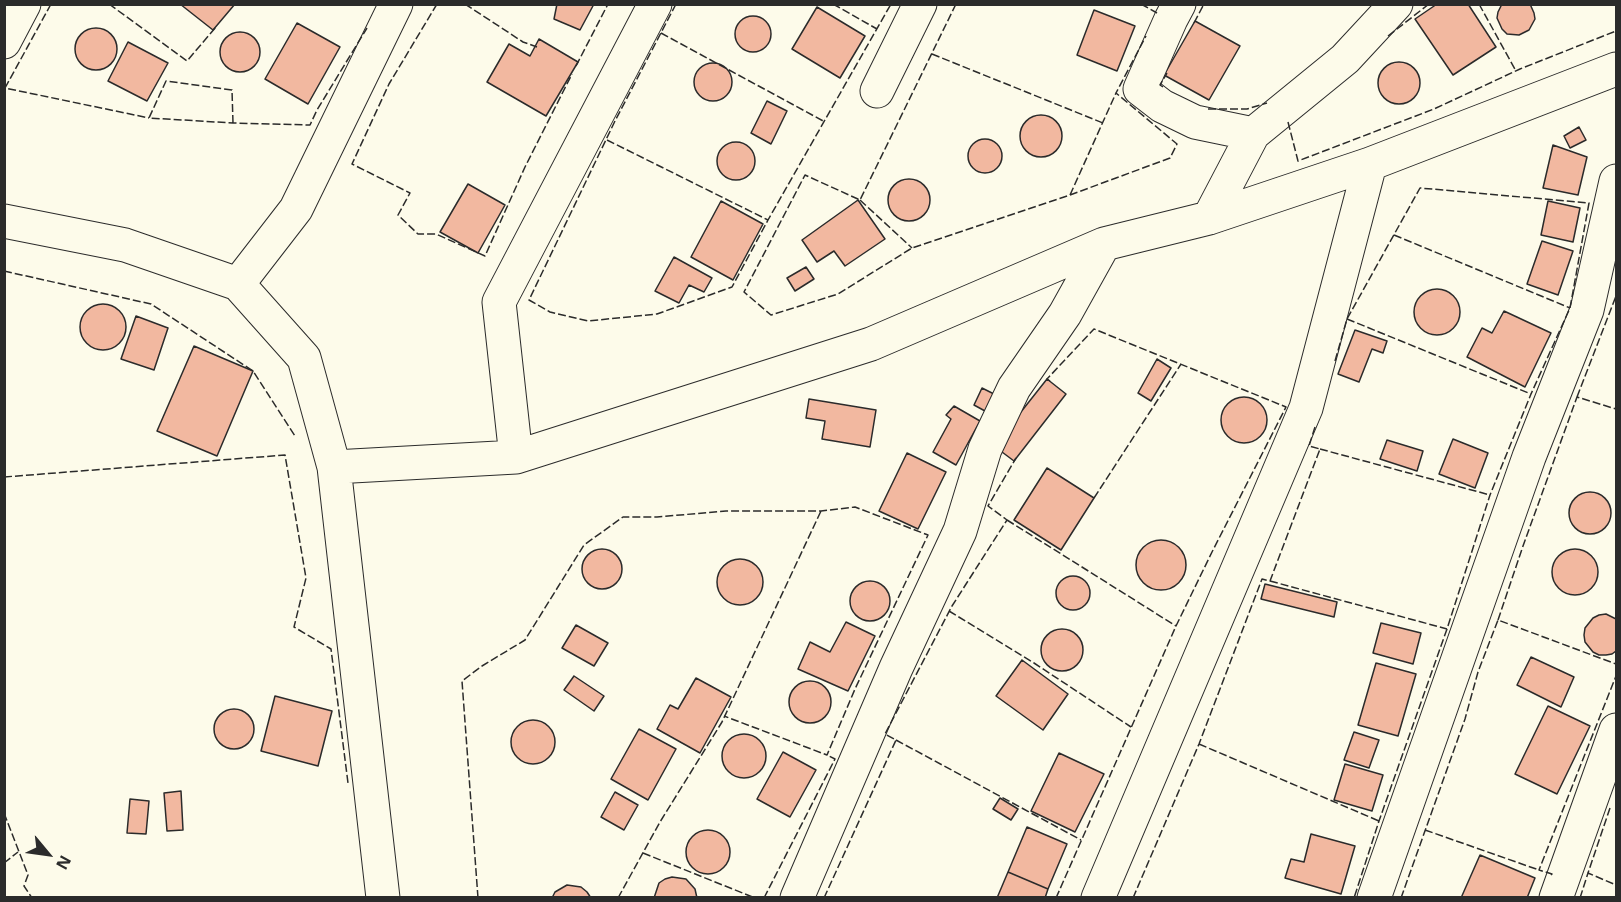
<!DOCTYPE html>
<style>
body{margin:0}
#map{position:relative;width:1621px;height:902px;overflow:hidden;background:#fdfbea;font-family:"Open Sans",sans-serif}
canvas{display:block}
.frame{position:absolute;inset:0;border:6px solid #2b2b2b;pointer-events:none}
.north{position:absolute;left:18px;top:824px;width:60px;height:60px;-webkit-text-stroke:4px #fdfbea;paint-order:stroke;rotate:119deg;font-size:16px;font-weight:700;line-height:24px;text-align:center;color:#2b2b2b}
.north::after{content:'';display:block;margin:auto;width:21px;height:27px;background:#2b2b2b;clip-path:polygon(50% 0,100% 100%,50% 72%,0 100%)}
</style>
<div id="map">
<canvas width="1621" height="902"></canvas>
<div class="frame"></div>
<div class="north">N</div>
</div>
<script>
const ctx = document.querySelector('canvas').getContext('2d');
ctx.lineJoin = 'round';
function fillPath(path, color) { ctx.fillStyle = color; ctx.fill(path, 'evenodd'); }
const shape = rows => new Path2D(rows.map(r => 'M' + r).join(''));
function trace(path, color, width, dash) { ctx.strokeStyle = color; ctx.lineWidth = width; ctx.lineCap = dash ? 'butt' : 'round'; ctx.setLineDash(dash || []); ctx.stroke(path); }
const building = shape([
 [180,4,235,4,213,30,180,4],
 [557,4,594,4,580,30,554,19,557,4],
 [1437,4,1468,4,1496,47,1453,75,1415,19,1437,4],
 [1502,4,1530,4,1534,13,1535,19,1529,30,1519,35,1507,34,1502,29,1497,18,1498,12,1502,4],
 [817,7,865,36,840,78,792,49,817,7],
 [1094,10,1135,26,1117,71,1077,55,1094,10],
 '735 34a18 18 0 1 1 36 0a18 18 0 1 1-36 0Z',
 [1195,21,1240,46,1209,100,1164,75,1195,21],
 [297,23,340,47,308,104,265,79,297,23],
 '75 49a21 21 0 1 1 42 0a21 21 0 1 1-42 0Z',
 '220 52a20 20 0 1 1 40 0a20 20 0 1 1-40 0Z',
 [539,39,578,62,546,116,487,82,509,44,530,56,539,39],
 [128,42,168,63,147,101,108,81,128,42],
 '1378 83a21 21 0 1 1 42 0a21 21 0 1 1-42 0Z',
 '694 82a19 19 0 1 1 38 0a19 19 0 1 1-38 0Z',
 [767,101,787,111,771,144,751,133,767,101],
 '1020 136a21 21 0 1 1 42 0a21 21 0 1 1-42 0Z',
 [1579,127,1586,140,1570,148,1564,136,1579,127],
 '968 156a17 17 0 1 1 34 0a17 17 0 1 1-34 0Z',
 '717 161a19 19 0 1 1 38 0a19 19 0 1 1-38 0Z',
 [1553,145,1587,157,1578,195,1543,188,1553,145],
 '888 200a21 21 0 1 1 42 0a21 21 0 1 1-42 0Z',
 [468,184,505,205,478,253,440,232,468,184],
 [858,200,885,239,845,266,834,251,817,262,802,240,858,200],
 [721,201,763,224,733,280,691,257,721,201],
 [1548,201,1580,208,1573,242,1541,235,1548,201],
 [1542,241,1573,251,1558,295,1527,284,1542,241],
 [674,257,712,278,704,292,689,285,679,303,655,291,674,257],
 [806,267,814,279,795,291,787,278,806,267],
 '1414 312a23 23 0 1 1 46 0a23 23 0 1 1-46 0Z',
 '80 327a23 23 0 1 1 46 0a23 23 0 1 1-46 0Z',
 [1504,311,1551,333,1525,387,1467,357,1482,328,1492,333,1504,311],
 [136,316,168,328,154,370,121,359,136,316],
 [1355,330,1387,341,1383,353,1372,349,1359,382,1338,374,1355,330],
 [194,346,253,371,217,456,157,431,194,346],
 [1157,359,1171,368,1151,401,1138,393,1157,359],
 [1047,379,1066,394,1014,461,994,446,1047,379],
 [982,388,994,394,985,411,974,405,982,388],
 '1221 420a23 23 0 1 1 46 0a23 23 0 1 1-46 0Z',
 [809,399,876,410,870,447,822,439,825,421,806,418,809,399],
 [954,406,980,421,956,465,933,452,951,419,946,415,954,406],
 [1453,439,1488,453,1475,488,1439,474,1453,439],
 [1387,440,1423,451,1417,471,1380,459,1387,440],
 [907,453,946,472,918,529,879,511,907,453],
 [1047,468,1094,498,1061,550,1014,520,1047,468],
 '1569 513a21 21 0 1 1 42 0a21 21 0 1 1-42 0Z',
 '1136 565a25 25 0 1 1 50 0a25 25 0 1 1-50 0Z',
 '1552 572a23 23 0 1 1 46 0a23 23 0 1 1-46 0Z',
 '582 569a20 20 0 1 1 40 0a20 20 0 1 1-40 0Z',
 '717 582a23 23 0 1 1 46 0a23 23 0 1 1-46 0Z',
 '1056 593a17 17 0 1 1 34 0a17 17 0 1 1-34 0Z',
 '850 601a20 20 0 1 1 40 0a20 20 0 1 1-40 0Z',
 [1265,584,1337,602,1334,617,1261,599,1265,584],
 [1606,614,1616,619,1616,651,1612,654,1606,655,1599,655,1593,652,1585,642,1584,635,1585,628,1593,618,1599,615,1606,614],
 [846,622,875,636,848,691,798,669,810,642,830,652,846,622],
 [1381,623,1421,633,1413,664,1373,653,1381,623],
 [576,625,608,643,594,666,562,648,576,625],
 '1041 650a21 21 0 1 1 42 0a21 21 0 1 1-42 0Z',
 [1531,657,1574,677,1561,707,1517,685,1531,657],
 [1022,660,1068,694,1043,730,996,696,1022,660],
 [1376,663,1416,674,1398,736,1358,725,1376,663],
 [574,676,604,696,594,711,564,690,574,676],
 [696,678,731,697,700,753,657,729,670,705,678,709,696,678],
 '789 702a21 21 0 1 1 42 0a21 21 0 1 1-42 0Z',
 [275,696,332,711,318,766,261,751,275,696],
 [1548,706,1590,726,1557,794,1515,774,1548,706],
 '214 729a20 20 0 1 1 40 0a20 20 0 1 1-40 0Z',
 '511 742a22 22 0 1 1 44 0a22 22 0 1 1-44 0Z',
 [639,729,676,749,648,800,611,779,639,729],
 [1354,732,1379,740,1369,768,1344,760,1354,732],
 '722 756a22 22 0 1 1 44 0a22 22 0 1 1-44 0Z',
 [783,752,816,770,790,817,757,799,783,752],
 [1059,753,1104,774,1075,832,1031,811,1059,753],
 [1345,764,1383,775,1372,811,1334,800,1345,764],
 [181,791,183,830,167,831,164,793,181,791],
 [615,792,638,805,624,830,601,817,615,792],
 [1000,798,1018,809,1011,820,993,809,1000,798],
 [130,799,149,801,146,834,127,833,130,799],
 [1027,827,1067,844,1048,889,1008,872,1027,827],
 '686 852a22 22 0 1 1 44 0a22 22 0 1 1-44 0Z',
 [1311,834,1355,846,1341,894,1285,878,1291,859,1304,862,1311,834],
 [1480,855,1535,878,1527,898,1461,898,1480,855],
 [1008,872,1048,889,1045,898,997,898,1008,872],
 [672,877,686,879,695,889,697,898,654,898,659,883,665,879,672,877],
 [567,885,581,887,587,892,591,898,552,898,555,892,567,885]
]);
fillPath(building, '#f2b8a0');
trace(building, '#2b2b2b', 1.5);
const street = shape([
 [1179,4,1171,19,1140,89,1162,106,1195,122,1253,134],
 [4,42,24,4],
 [877,91,920,4],
 [1209,218,1253,134,1345,59,1396,4],
 [4,221,125,245,238,284,304,358,334,467,383,898],
 [238,284,296,209,396,4],
 [516,457,499,302,655,4],
 [334,467,516,457,871,344,1104,244,1209,218,1370,164,1616,69],
 [797,898,896,668,960,531,985,449,1014,388,1065,314,1104,244],
 [1098,898,1306,408,1370,164],
 [1374,898,1529,457,1587,310,1616,181],
 [1556,898,1616,730]
]);
trace(street, '#2b2b2b', 35);
trace(street, '#fdfbea', 33);
trace(shape([
 [51,4,5,88,149,118],
 [109,4,187,61,216,27],
 [437,4,389,84,352,164,410,193,398,215,418,234,436,234,485,256,525,167,572,74],
 [465,4,523,42,537,47],
 [676,4,615,121,529,300,550,312,588,321,657,314,732,287,768,220,891,4],
 [833,4,877,29],
 [956,4,860,200,805,175,744,292,771,315,838,294,912,248,1070,195,1170,158,1177,144,1116,93,1146,36],
 [1141,4,1157,13],
 [1479,4,1516,71],
 [1194,23,1204,4],
 [661,33,825,122],
 [1388,36,1429,4],
 [932,54,1103,123],
 [576,66,608,4],
 [1163,87,1160,85,1167,73],
 [1208,109,1247,109,1267,103],
 [1288,122,1298,161,1434,109,1520,69,1616,31],
 [233,123,232,90,166,81,149,118,233,123,310,125,317,110,367,28],
 [607,140,768,220],
 [1070,195,1116,93],
 [860,200,912,248],
 [1394,235,1570,308],
 [4,271,151,304,253,371,295,436],
 [1347,319,1531,394],
 [1335,361,1347,319,1420,188,1589,203,1570,308,1531,394,1490,495,1447,629,1379,821,1354,898],
 [1050,381,1047,379,1094,329,1286,407,1212,552,1176,626,1056,898],
 [1577,397,1616,296],
 [1320,449,1490,495],
 [4,477,285,455,306,578,294,627,331,649,348,783],
 [1094,498,1181,364],
 [1007,520,1176,626],
 [1270,581,1447,629],
 [949,611,1034,663,1131,727],
 [1498,620,1523,546,1577,397,1616,409],
 [896,740,1081,840],
 [1199,744,1379,821],
 [1610,808,1588,873,1616,885],
 [4,813,28,875,24,886,32,898],
 [1425,830,1539,870],
 [643,853,755,898],
 [4,863,18,852],
 [1551,875,1552,874,1539,870,1616,676],
 [478,898,462,681,482,666,525,640,584,545,623,517,657,517,726,511,821,511,855,507,928,535,855,689,827,755,724,716],
 [618,898,660,822,722,722,821,511],
 [764,898,835,759,827,755],
 [824,898,896,740,885,734,952,606,1007,520,988,506,1016,458],
 [1133,898,1199,744,1262,579,1270,581,1320,449,1309,446,1315,427],
 [1401,898,1465,719,1478,672,1498,620,1616,664],
 [1580,898,1588,873]
]), '#2b2b2b', 1.5, [8, 3]);
</script>
